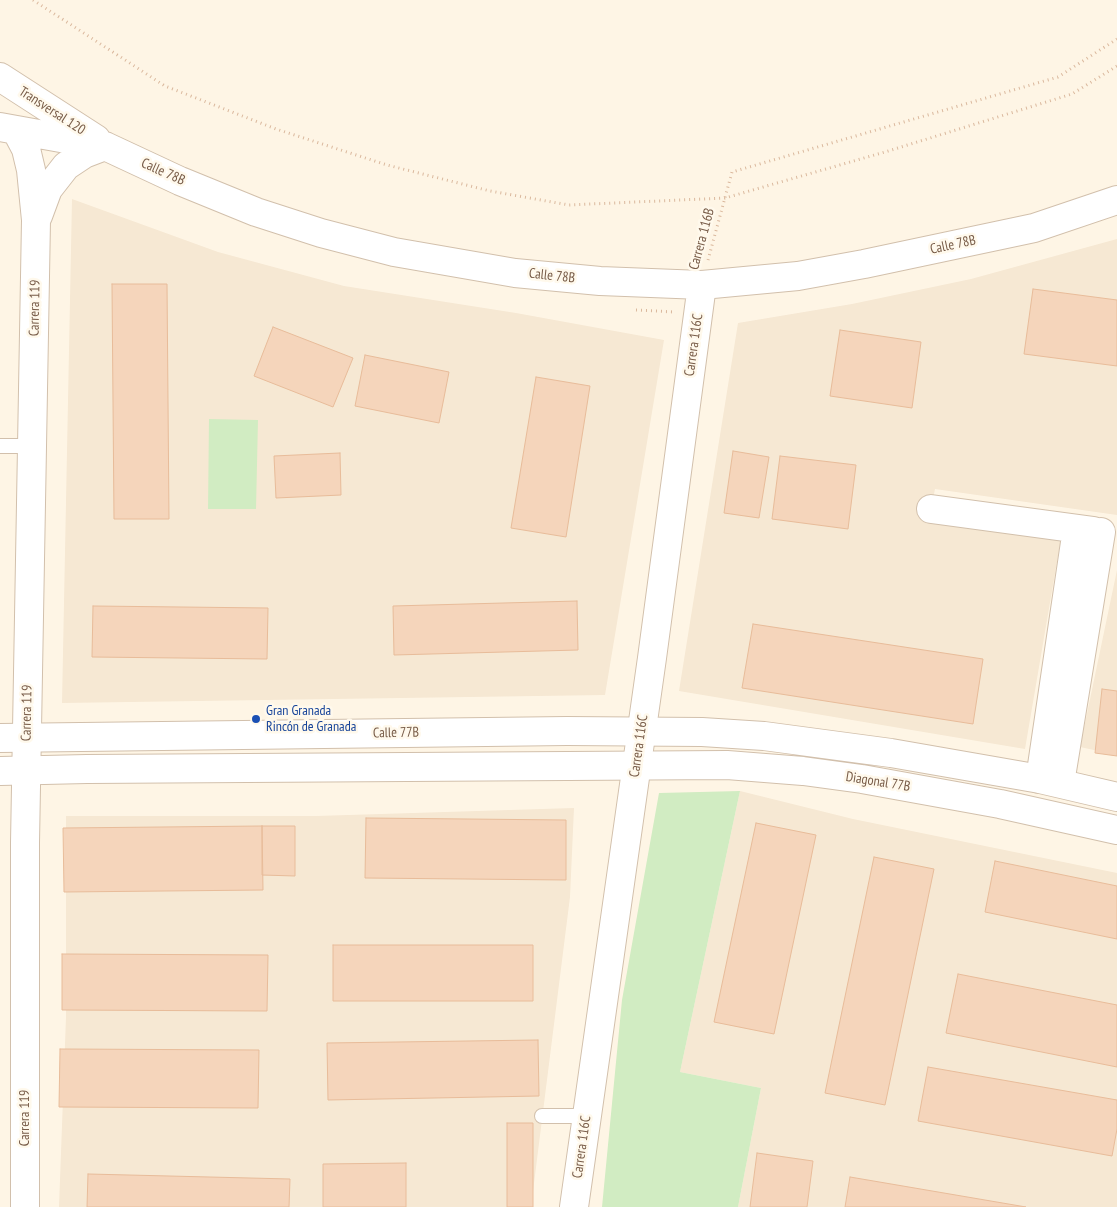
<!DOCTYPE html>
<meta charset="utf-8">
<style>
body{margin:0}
canvas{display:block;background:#fef5e5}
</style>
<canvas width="1117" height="1207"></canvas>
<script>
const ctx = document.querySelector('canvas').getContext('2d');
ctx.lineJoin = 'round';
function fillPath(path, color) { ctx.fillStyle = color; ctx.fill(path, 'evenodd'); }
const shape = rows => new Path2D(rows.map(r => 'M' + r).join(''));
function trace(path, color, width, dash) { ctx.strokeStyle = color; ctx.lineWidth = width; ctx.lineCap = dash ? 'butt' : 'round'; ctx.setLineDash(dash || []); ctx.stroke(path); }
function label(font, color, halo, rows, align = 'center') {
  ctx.font = font + ' "PT Sans Narrow",sans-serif'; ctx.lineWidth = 5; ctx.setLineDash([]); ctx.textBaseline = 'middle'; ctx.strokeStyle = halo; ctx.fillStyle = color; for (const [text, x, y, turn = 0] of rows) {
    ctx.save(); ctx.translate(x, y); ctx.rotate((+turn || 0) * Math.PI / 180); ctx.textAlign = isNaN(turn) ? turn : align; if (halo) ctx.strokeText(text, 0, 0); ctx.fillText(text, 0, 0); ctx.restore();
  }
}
fillPath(shape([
 [72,199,218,252,344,286,516,313,664,340,605,695,62,703],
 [1117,239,1117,515,935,489,931,509,1061,538,1025,749,679,691,738,323,852,304,971,279],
 [1117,570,1117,755,1080,747],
 [740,791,853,819,1117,873,1117,1207,738,1207,761,1088,680,1072],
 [574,808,570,897,531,1207,59,1207,66,1017,66,816,316,816]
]), '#f6e8d3');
fillPath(shape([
 [209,419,258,420,256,509,208,509],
 [740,791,680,1072,761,1088,738,1207,602,1207,622,1000,659,793]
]), '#d1ecc2');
const building = shape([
 [112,284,167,284,169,519,114,519,112,284],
 [1033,289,1117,300,1117,366,1024,354,1033,289],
 [273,327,353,358,333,407,254,376,273,327],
 [840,330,921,342,912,408,830,396,840,330],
 [365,355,449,372,439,423,355,406,365,355],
 [536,377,590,386,566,537,511,528,536,377],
 [733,451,769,457,759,518,724,513,733,451],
 [340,453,341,495,276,498,274,456,340,453],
 [780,456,856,465,848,529,772,519,780,456],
 [577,601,578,650,394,655,393,606,577,601],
 [93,606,268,608,267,659,92,657,93,606],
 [753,624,983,659,973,724,742,688,753,624],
 [1102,689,1117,691,1117,756,1095,753,1102,689],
 [366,818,566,820,566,880,365,878,366,818],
 [756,823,816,835,774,1034,714,1022,756,823],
 [262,826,295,826,295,876,262,875,262,826],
 [262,826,263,890,64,892,63,828,262,826],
 [874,857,934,869,885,1105,825,1093,874,857],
 [995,861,1117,886,1117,939,985,912,995,861],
 [333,945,533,945,533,1001,333,1001,333,945],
 [62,954,268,955,267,1011,62,1010,62,954],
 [958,974,1117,1005,1117,1067,946,1033,958,974],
 [538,1040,539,1096,328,1100,327,1043,538,1040],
 [60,1049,259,1050,258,1108,59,1107,60,1049],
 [928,1067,1117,1100,1117,1129,1112,1156,918,1121,928,1067],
 [507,1123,533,1123,533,1207,507,1207,507,1123],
 [757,1153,813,1161,807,1207,750,1207,757,1153],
 [406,1163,406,1207,323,1207,323,1164,406,1163],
 [88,1174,290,1179,289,1207,87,1207,88,1174],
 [850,1177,1026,1207,845,1207,850,1177]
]);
fillPath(building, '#f5d5bb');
trace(building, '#e8bc9a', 1);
const service = shape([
 [0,446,32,446],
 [542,1116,586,1116]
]);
const minor = shape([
 [0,77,96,139],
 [0,127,105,146,180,181,256,212,321,233,394,252,515,273,600,281,702,285,798,276,864,264,1034,228,1117,200],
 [16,130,26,149,31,170,36,220,25,843,25,1207],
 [38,216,48,189,66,166,84,154,105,146],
 [931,509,1094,531],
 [1040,779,1077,529],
 [1060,783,1101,532],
 [574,1207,652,658,702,285]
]);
const tertiary = shape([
 [0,738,567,731,702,732,764,736,891,753,1040,779,1117,797],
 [0,771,87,769,727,765,803,771,862,779,1000,804,1117,830]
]);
trace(service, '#d2c0ac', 16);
trace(minor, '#d2c0ac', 30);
trace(tertiary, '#d2c0ac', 30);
trace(shape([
 [33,0,165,86,276,129,387,165,490,191,569,205,725,198,885,152,1072,94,1117,66],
 [708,260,732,172,1058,77,1117,39],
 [636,310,674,312]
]), '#dab89d', 3, [1, 4]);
trace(service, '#fff', 14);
trace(minor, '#fff', 28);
trace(tertiary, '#fff', 28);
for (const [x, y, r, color] of [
 [256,719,5,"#1a4fb4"]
]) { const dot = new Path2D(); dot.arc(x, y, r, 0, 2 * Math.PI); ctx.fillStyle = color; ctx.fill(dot); trace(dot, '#fff9ec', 2); }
label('14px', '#785c48', '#fff9ec', [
 ["Transversal 120",52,111,33],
 ["Calle 78B",163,172,24],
 ["Carrera 116B",702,239,-75],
 ["Calle 78B",953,245,-12],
 ["Calle 78B",552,276,6],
 ["Carrera 119",35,308,-89],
 ["Carrera 116C",694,345,-82],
 ["Carrera 119",27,713,-89],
 ["Calle 77B",396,733,-1],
 ["Carrera 116C",639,746,-82],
 ["Diagonal 77B",878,782,9],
 ["Carrera 119",25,1118,-90],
 ["Carrera 116C",582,1147,-82]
]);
label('14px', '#164399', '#fff9ec', [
 ["Gran Granada",266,711],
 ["Rincón de Granada",266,727]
], 'left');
</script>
